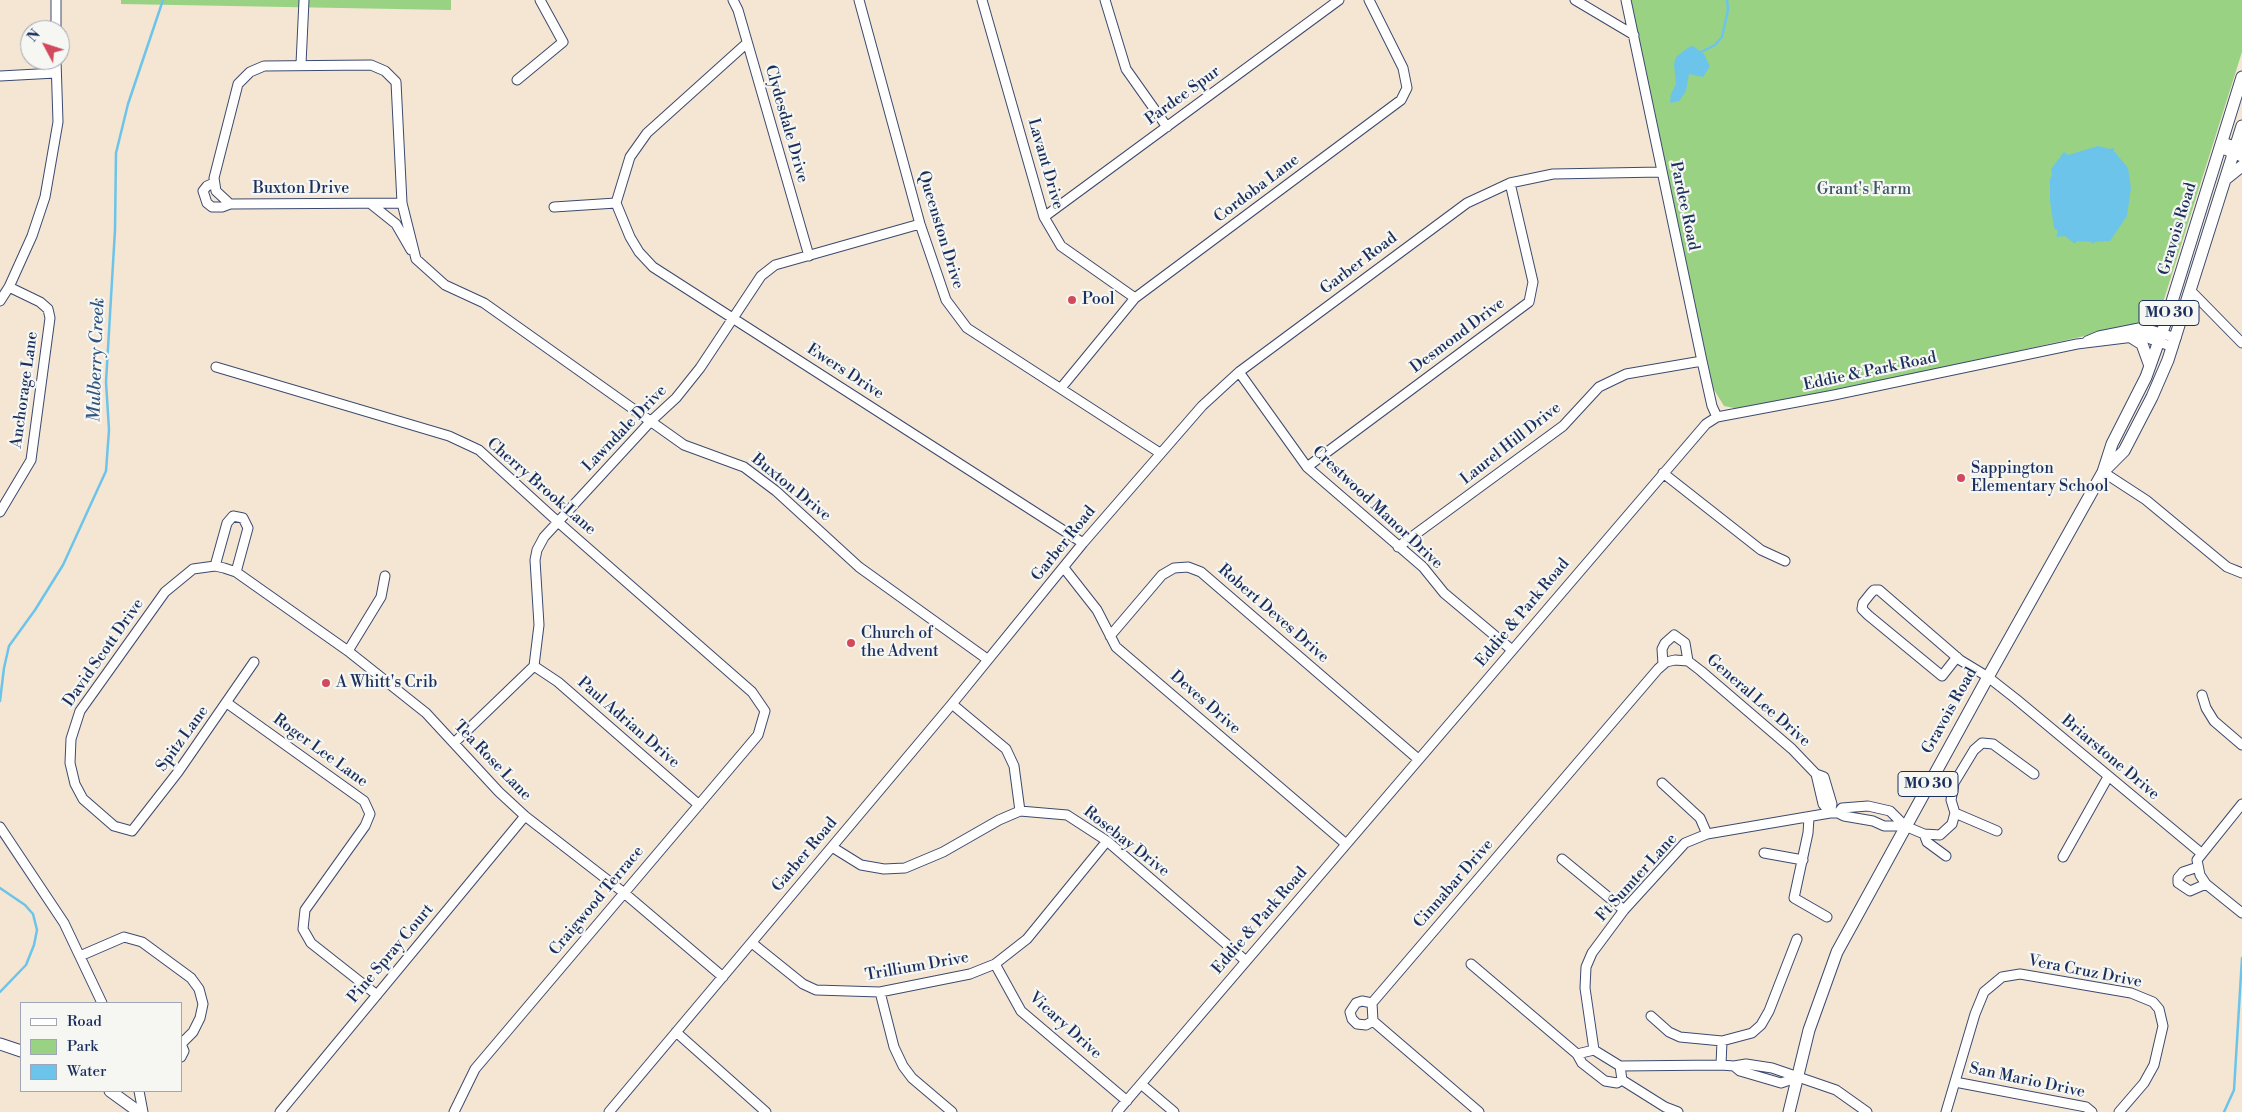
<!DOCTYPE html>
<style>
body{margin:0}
#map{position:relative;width:2242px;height:1112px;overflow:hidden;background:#f4e6d2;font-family:"Libre Bodoni",serif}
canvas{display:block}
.legend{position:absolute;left:20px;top:1002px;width:162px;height:90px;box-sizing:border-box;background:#f6f6f2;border:1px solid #9ea6b7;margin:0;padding:6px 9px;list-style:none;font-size:15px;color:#1b2f5e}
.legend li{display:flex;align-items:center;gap:10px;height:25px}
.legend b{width:25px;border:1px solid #9ea6b7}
.north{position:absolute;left:20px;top:20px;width:50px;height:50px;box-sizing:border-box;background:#f6f6f2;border:1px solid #9ea6b7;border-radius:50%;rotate:310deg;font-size:14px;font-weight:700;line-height:20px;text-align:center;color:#1b2f5e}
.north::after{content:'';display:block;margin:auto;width:18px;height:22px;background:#d1495b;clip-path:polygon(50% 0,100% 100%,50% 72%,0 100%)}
</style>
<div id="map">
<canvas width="2242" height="1112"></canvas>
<ul class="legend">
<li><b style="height:6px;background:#fff"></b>Road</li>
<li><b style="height:14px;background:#9ad284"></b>Park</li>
<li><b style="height:14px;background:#6dc4ea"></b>Water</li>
</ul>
<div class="north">N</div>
</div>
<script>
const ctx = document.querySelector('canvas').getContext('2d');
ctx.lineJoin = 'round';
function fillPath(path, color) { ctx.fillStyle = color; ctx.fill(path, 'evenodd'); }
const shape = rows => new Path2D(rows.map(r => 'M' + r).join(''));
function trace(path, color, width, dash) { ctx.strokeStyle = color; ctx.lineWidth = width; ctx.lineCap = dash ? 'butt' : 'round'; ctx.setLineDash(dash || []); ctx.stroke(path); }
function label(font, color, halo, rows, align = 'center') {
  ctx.font = font + ' "Libre Bodoni",serif'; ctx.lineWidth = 4.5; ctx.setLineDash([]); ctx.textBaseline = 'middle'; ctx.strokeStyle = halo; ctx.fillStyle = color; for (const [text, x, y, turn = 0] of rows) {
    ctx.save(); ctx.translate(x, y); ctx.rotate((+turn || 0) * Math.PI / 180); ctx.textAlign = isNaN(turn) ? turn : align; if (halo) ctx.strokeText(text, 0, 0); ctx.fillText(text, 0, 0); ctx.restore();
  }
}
fillPath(shape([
 [121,0,451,0,451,10,121,4],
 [1630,0,2242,0,2242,52,2160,312,2155,318,2147,322,1955,365,1739,409,1724,406,1713,388]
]), '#9ad284');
fillPath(shape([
 [1693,46,1704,54,1710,66,1703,77,1689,74,1686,91,1679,101,1670,103,1671,94,1676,84,1674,64,1676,57,1689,47],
 [2098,146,2110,149,2114,148,2114,151,2128,168,2131,188,2127,216,2110,241,2095,242,2093,244,2091,242,2077,241,2075,244,2065,236,2056,237,2058,231,2054,228,2050,201,2050,179,2052,175,2051,169,2064,152,2068,155]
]), '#6dc4ea');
trace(shape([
 [1701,52,1715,45,1722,37,1728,10,1727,0],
 [0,701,4,668,9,646,35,610,63,565,106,471,109,430,106,382,115,230,116,153,128,104,163,0],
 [0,888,25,905,33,914,37,930,34,945,26,965,0,992],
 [2224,1112,2234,1090,2242,958]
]), '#6dc4ea', 2.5);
const minor = shape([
 [56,0,56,30],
 [733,0,738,10,809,256],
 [859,0,920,224,946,300,967,328,1160,453],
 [982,0,1044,217,1061,246,1135,298],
 [1105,0,1126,69,1167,127],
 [1575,0,1634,35],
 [1626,0,1702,361,1712,406,1717,417],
 [747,43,647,133,630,157,616,203,630,237,639,252,653,267,1083,543],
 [301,64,304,0],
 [0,76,56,73],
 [517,80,563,42,540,0],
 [2222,142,2242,148],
 [2220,148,2242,157],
 [214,183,207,186,203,191,207,203,212,207,222,207,230,204],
 [402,203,230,204,216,191,214,178,238,84,250,72,264,66,371,65,385,71,396,82,402,203,416,259,445,285,484,303,684,445,744,467,776,491,859,567,987,659],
 [371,204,396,224,411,250],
 [554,207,616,203],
 [1044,217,1339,0],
 [2190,290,2242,343],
 [0,301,9,287,32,236,45,197,58,122,56,60],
 [2087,341,2099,336,2139,328,2151,330,2176,338],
 [216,367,449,436,479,450,558,522,752,692,765,711,758,735,475,1069,454,1112],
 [1239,372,1307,467,1423,567,1444,593,1512,650],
 [1061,388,1135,298,1401,100,1407,88,1403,68,1369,0],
 [1307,467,1529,302,1533,282,1510,183],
 [2103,472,2146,500,2227,567,2242,573],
 [1663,473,1761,550,1785,561],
 [0,512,31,460,50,318,48,309,40,302,9,287],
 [1398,547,1563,426,1599,387,1626,374,1702,361],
 [215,566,227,523,233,516,243,518,248,528,236,572],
 [1064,568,1097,610,1116,647,1346,844],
 [1110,636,1162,575,1174,568,1188,567,1201,572,1418,759],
 [348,651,381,597,385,576],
 [1957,657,1942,676,1868,615,1862,609,1863,603,1871,593,1874,590,1879,590,1960,660,1988,677,2016,699,2201,853],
 [254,662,178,772,132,831,114,826,83,799,75,784,70,763,71,739,80,711,165,592,193,569,215,566,224,568,236,572,348,651,426,713,499,792,525,816,623,892,723,977],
 [1663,664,1662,649,1665,643,1674,635,1685,643,1688,661],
 [534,666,558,682,699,805],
 [2202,695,2206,708,2214,721,2242,745],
 [227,703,364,801,370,814,365,826,305,910,303,929,311,943,377,995],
 [952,704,1006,749,1014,766,1020,811],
 [454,743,534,666,539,625,535,560,537,550,544,537,650,422,676,398,700,368,761,276,775,265,920,224],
 [1816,774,1823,804,1830,813],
 [1662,783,1700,818,1707,834],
 [2242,804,2197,860,2200,875,2206,884,2242,913],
 [1838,813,1842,808,1868,806,1890,811,1905,826],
 [1955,813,1951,800,1954,783,1974,750,1982,743,1993,744,2034,774],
 [1809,818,1808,833,1794,898,1827,917],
 [0,827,64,923,102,1003],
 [1924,834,1927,842,1946,856],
 [832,847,861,865,884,869,905,868,943,852,999,820,1020,811,1067,815,1107,841,1246,961],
 [1764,853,1803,860],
 [2063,857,2108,777],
 [1562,859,1624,910],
 [2198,867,2183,872,2178,878,2178,883,2190,891,2206,884],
 [752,943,803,984,816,990,880,992,970,974,995,964,1027,939,1107,841],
 [80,956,124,937,142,942,191,978,199,989,203,1004,200,1018,193,1032,181,1044],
 [995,964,1021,1011,1127,1101],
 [1471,964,1577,1054,1594,1050,1620,1066,1622,1080,1665,1107,1678,1112],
 [880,992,894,1047,903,1066,912,1078,952,1112],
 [1372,1003,1362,1001,1356,1003,1350,1012,1352,1019,1357,1024,1366,1025,1373,1021],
 [1651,1016,1669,1032,1680,1037,1722,1041,1752,1033,1761,1025,1769,1011,1797,939],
 [676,1032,766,1112],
 [1594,1050,1585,988,1586,967,1592,953,1624,910,1685,843,1707,834,1830,813,1838,813,1844,816,1873,821,1884,826,1905,826,1924,834,1940,835,1952,824,1955,813,1997,831],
 [1577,1054,1582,1063,1605,1081,1617,1083,1622,1080],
 [181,1057,184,1051,181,1044],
 [1721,1065,1722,1041],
 [1620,1066,1721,1065,1734,1066,1746,1064,1772,1068,1836,1090,1867,1112],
 [1734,1066,1740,1071,1781,1083,1796,1078],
 [1955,1082,2086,1107,2092,1112],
 [1141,1084,1174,1112],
 [139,1091,143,1112],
 [280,1112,525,816],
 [609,1112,952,704,1083,543,1202,406,1239,372,1467,203,1510,183,1553,174,1661,172],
 [1117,1112,1706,424,1717,417,1834,395,2077,344,2142,336,2173,347],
 [1479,1112,1373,1021,1372,1003,1658,669,1666,662,1675,660,1688,661,1701,671,1792,749,1816,774,1824,777,1832,804,1830,813],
 [1946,1112,1975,1014,1984,992,2002,977,2020,974,2131,993,2153,1002,2159,1009,2163,1026,2154,1065,2144,1083,2119,1112]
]);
const major = shape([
 [2227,178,2242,166],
 [2131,337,2142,344,2150,366],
 [2105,470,2124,451,2152,397,2168,360,2242,126],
 [0,1044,21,1051],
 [110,1091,139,1112],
 [1789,1112,1809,1030,1837,952,1988,677,2103,472,2112,444,2146,377,2165,324,2242,77]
]);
trace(minor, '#3c4a6f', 11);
trace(major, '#3c4a6f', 13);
trace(minor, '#fff', 9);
trace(major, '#fff', 11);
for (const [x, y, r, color] of [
 [1072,300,5,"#d1495b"],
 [1961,478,5,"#d1495b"],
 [851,643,5,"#d1495b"],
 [326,683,5,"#d1495b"]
]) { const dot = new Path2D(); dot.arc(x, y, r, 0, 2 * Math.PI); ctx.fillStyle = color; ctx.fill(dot); trace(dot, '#f6f6f2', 2); }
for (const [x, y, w] of [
 [2169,313,60],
 [1928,784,60]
]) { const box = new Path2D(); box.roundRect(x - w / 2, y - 12.5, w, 25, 4); ctx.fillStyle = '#f6f6f2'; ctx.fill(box); trace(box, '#1b2f5e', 1); }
label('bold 15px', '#1b2f5e', null, [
 ["MO 30",2169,313],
 ["MO 30",1928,784]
]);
label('16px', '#1b2f5e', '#f6f6f2', [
 ["Pardee Spur",1183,96,-36],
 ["Clydesdale Drive",786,124,74],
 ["Lavant Drive",1045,164,74],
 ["Buxton Drive",301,189],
 ["Cordoba Lane",1257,189,-37],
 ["Pardee Road",1684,206,78],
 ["Gravois Road",2178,229,-73],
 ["Queenston Drive",940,230,73],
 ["Garber Road",1359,264,-37],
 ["Desmond Drive",1458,336,-37],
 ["Ewers Drive",845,372,33],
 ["Eddie & Park Road",1870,372,-12],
 ["Anchorage Lane",25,390,-82],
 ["Lawndale Drive",625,429,-46],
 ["Laurel Hill Drive",1511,444,-38],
 ["Cherry Brook Lane",541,487,41],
 ["Buxton Drive",791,488,39],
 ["Crestwood Manor Drive",1377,508,43],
 ["Garber Road",1064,544,-51],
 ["Eddie & Park Road",1523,613,-50],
 ["Robert Deves Drive",1273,614,41],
 ["David Scott Drive",104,653,-55],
 ["General Lee Drive",1758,701,41],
 ["Deves Drive",1205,703,41],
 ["Gravois Road",1950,711,-61],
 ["Paul Adrian Drive",628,723,41],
 ["Spitz Lane",183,739,-54],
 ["Roger Lee Lane",320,751,36],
 ["Briarstone Drive",2110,758,40],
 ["Tea Rose Lane",492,761,46],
 ["Rosebay Drive",1126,842,38],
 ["Garber Road",805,855,-50],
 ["Ft Sumter Lane",1637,878,-48],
 ["Cinnabar Drive",1454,884,-49],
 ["Craigwood Terrace",597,901,-50],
 ["Eddie & Park Road",1260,921,-49],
 ["Pine Spray Court",391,954,-50],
 ["Trillium Drive",917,967,-10],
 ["Vera Cruz Drive",2085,972,11],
 ["Vicary Drive",1065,1026,42],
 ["San Mario Drive",2027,1081,12]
]);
label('16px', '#3b5868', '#f6f6f2', [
 ["Grant's Farm",1864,190]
]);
label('16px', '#1b2f5e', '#f6f6f2', [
 ["Pool",1082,300],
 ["Sappington",1971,469],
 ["Elementary School",1971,487],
 ["Church of",861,634],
 ["the Advent",861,652],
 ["A Whitt's Crib",336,683]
], 'left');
label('italic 18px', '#305481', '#f6f6f2', [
 ["Mulberry Creek",97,360,-88]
]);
</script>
